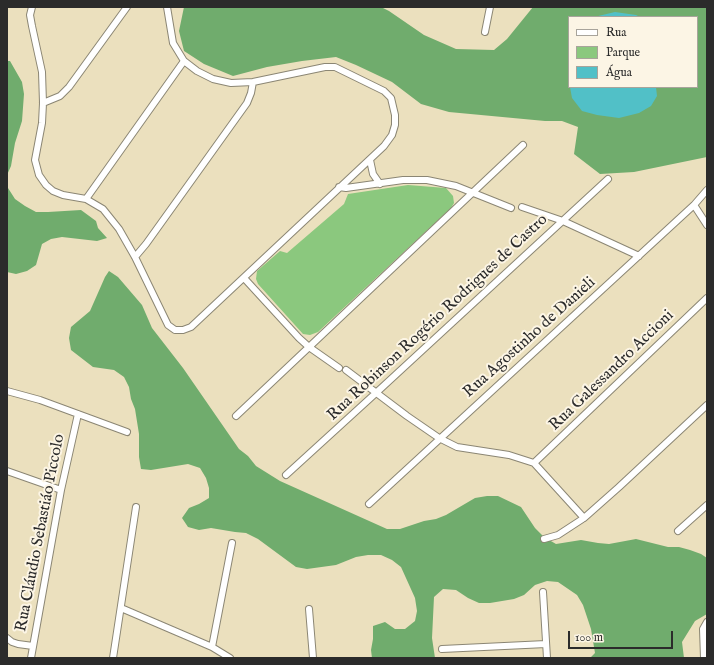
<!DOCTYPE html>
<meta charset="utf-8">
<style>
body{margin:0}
#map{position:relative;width:714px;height:665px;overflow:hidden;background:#ebe0be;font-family:"IM FELL English",serif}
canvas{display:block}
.frame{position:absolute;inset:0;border:8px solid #2b2b2b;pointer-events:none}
.legend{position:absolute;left:568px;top:16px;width:130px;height:72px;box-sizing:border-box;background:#fcf5e5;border:1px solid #a8a49b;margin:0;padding:5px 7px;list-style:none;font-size:12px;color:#2b2b2b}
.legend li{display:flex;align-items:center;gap:8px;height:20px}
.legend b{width:20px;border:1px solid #a8a49b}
.scale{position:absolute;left:568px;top:631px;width:105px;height:18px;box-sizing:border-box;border:2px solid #2b2b2b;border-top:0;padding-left:5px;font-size:12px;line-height:14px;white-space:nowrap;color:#2b2b2b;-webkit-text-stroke:3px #fcf5e5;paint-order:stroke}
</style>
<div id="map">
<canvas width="714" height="665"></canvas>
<div class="frame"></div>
<ul class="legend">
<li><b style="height:5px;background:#fff"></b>Rua</li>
<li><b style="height:11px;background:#8bc87e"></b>Parque</li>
<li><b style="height:11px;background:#51c0c7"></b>Água</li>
</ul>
<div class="scale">100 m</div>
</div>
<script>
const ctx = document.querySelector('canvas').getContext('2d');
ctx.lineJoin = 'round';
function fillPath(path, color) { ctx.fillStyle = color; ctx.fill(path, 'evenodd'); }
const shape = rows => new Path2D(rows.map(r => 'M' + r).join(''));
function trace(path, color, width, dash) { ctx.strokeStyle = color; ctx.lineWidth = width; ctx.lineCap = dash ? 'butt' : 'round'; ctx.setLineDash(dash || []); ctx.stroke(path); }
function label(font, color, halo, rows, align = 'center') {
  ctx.font = font + ' "IM FELL English",serif'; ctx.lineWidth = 4; ctx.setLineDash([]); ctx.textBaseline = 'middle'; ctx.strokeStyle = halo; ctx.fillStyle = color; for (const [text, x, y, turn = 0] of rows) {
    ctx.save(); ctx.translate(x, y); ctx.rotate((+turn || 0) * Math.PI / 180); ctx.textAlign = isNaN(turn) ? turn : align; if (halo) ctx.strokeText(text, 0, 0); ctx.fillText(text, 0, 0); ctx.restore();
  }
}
fillPath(shape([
 [408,185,446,188,453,196,454,203,451,208,318,332,310,335,303,334,258,284,256,279,257,271,280,251,287,253,344,204,348,194]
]), '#8bc87e');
fillPath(shape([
 [184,7,381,7,389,11,424,35,456,49,494,50,507,39,533,7,707,7,707,157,634,172,600,174,574,154,578,127,562,121,545,121,449,112,421,104,392,82,356,65,336,57,302,61,267,67,233,76,204,64,184,51,179,31],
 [569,17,697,17,697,87,569,87],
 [7,61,10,61,22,82,24,94,22,121,15,143,11,166,7,175],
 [7,183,8,188,15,199,25,206,36,212,48,212,81,210,96,221,98,228,107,238,97,241,62,237,51,239,42,244,36,265,27,271,16,274,7,272],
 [109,271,118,277,142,305,152,328,183,368,239,449,248,456,256,466,280,481,387,529,400,529,424,521,436,519,446,515,475,498,487,496,498,496,521,507,535,528,544,537,556,544,581,540,598,543,609,544,636,539,668,547,679,547,690,550,701,554,707,558,707,614,695,621,682,642,684,658,590,658,595,653,591,629,583,605,577,595,558,582,547,581,535,585,524,595,514,599,490,603,479,603,468,598,456,590,443,589,434,597,432,638,435,658,372,658,371,650,373,639,373,626,385,622,395,629,405,629,415,621,417,611,415,598,401,567,392,560,381,555,368,555,356,557,336,565,307,569,296,567,258,539,246,533,235,532,211,528,199,530,188,527,182,518,189,508,199,504,209,498,209,488,206,478,200,468,188,464,151,470,141,469,139,457,139,434,135,409,131,399,129,387,124,377,114,370,93,367,71,350,69,338,71,327,90,311,105,277]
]), '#70ac6d');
fillPath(shape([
 [615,12,636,15,640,17,594,17],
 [570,87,656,87,657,96,651,106,639,113,619,118,597,115,582,111,572,98]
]), '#51c0c7');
const street = shape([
 [32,7,30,15,32,26,42,72,43,103,42,123,35,160,39,175,46,185,53,191,63,195,86,199,103,209,119,229,135,257,168,325,175,330,183,330,191,327,384,146,392,135,395,125,395,115,391,98,384,91,335,67,325,67,253,82,231,83,213,79,197,71,184,61,173,43,167,7],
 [485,32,490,7],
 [43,103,60,96,69,87,127,7],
 [370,160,373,174,380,184],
 [339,187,346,188,403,180,427,180,456,186,511,208],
 [86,199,184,61],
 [694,205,707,225],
 [522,207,563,221,639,256],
 [135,257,146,244,247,103,251,93,253,82],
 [244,278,299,338,309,347,339,368],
 [346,370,407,416,439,438,457,447,509,455,534,463,584,518],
 [7,391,40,400,127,432],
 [236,416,523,145],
 [534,463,707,298],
 [7,471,61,490],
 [286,475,377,392,608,179],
 [369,504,694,205,707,190],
 [678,531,707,505],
 [544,539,558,535,584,518,619,487,707,405],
 [543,592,547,658],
 [121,608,212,647,230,658],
 [309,609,313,658],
 [7,638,12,642,18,644,33,646],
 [212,647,232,543],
 [442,649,546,644],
 [31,658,61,490,78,414],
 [113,658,136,507],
 [704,658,703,629,707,622]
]);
trace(street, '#8b8674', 8);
trace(street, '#fff', 6);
label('16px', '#2b2b2b', '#fcf5e5', [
 ["Rua Robinson Rogério Rodrigues de Castro",438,318,-43],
 ["Rua Agostinho de Danieli",530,338,-42],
 ["Rua Galessandro Accioni",612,371,-44],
 ["Rua Cláudio Sebastiáo Piccolo",41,533,-79]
]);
</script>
